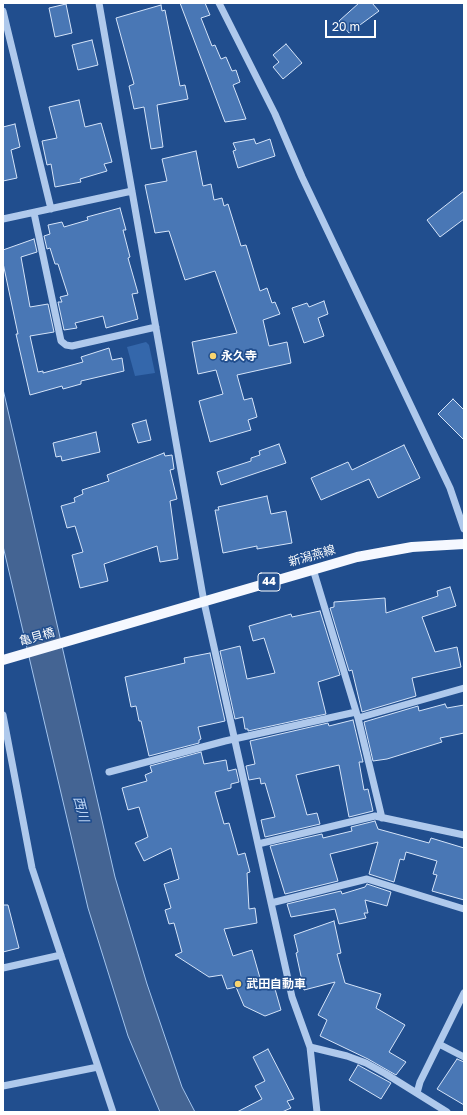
<!DOCTYPE html>
<meta charset="utf-8">
<style>
body{margin:0}
#map{position:relative;width:467px;height:1115px;overflow:hidden;background:#214e8e;font-family:"Golos Text",sans-serif}
canvas{display:block}
.frame{position:absolute;inset:0;border:4px solid #fff;pointer-events:none}
.scale{position:absolute;left:325px;top:20px;width:51px;height:18px;box-sizing:border-box;border:2px solid #fff;border-top:0;padding-left:5px;font-size:12px;line-height:14px;white-space:nowrap;color:#fff;-webkit-text-stroke:3px #214e8e;paint-order:stroke}
</style>
<div id="map">
<canvas width="467" height="1115"></canvas>
<div class="frame"></div>
<div class="scale">20 m</div>
</div>
<script>
const ctx = document.querySelector('canvas').getContext('2d');
ctx.lineJoin = 'round';
function fillPath(path, color) { ctx.fillStyle = color; ctx.fill(path, 'evenodd'); }
const shape = rows => new Path2D(rows.map(r => 'M' + r).join(''));
function trace(path, color, width, dash) { ctx.strokeStyle = color; ctx.lineWidth = width; ctx.lineCap = dash ? 'butt' : 'round'; ctx.setLineDash(dash || []); ctx.stroke(path); }
function label(font, color, halo, rows, align = 'center') {
  ctx.font = font + ' "Golos Text","Noto Sans JP",sans-serif'; ctx.lineWidth = 3.5; ctx.setLineDash([]); ctx.textBaseline = 'middle'; ctx.strokeStyle = halo; ctx.fillStyle = color; for (const [text, x, y, turn = 0] of rows) {
    ctx.save(); ctx.translate(x, y); ctx.rotate((+turn || 0) * Math.PI / 180); ctx.textAlign = isNaN(turn) ? turn : align; if (halo) ctx.strokeText(text, 0, 0); ctx.fillText(text, 0, 0); ctx.restore();
  }
}
fillPath(shape([
 [146,342,149,345,155,373,135,376,127,347]
]), '#3467ab');
const water = shape([
 [3,389,115,877,147,984,182,1087,195,1112,160,1112,128,1036,88,908,3,546,3,389]
]);
fillPath(water, '#446493');
trace(water, '#a3c4ed', 1);
const building = shape([
 [180,3,205,3,210,15,201,18,212,46,215,45,221,59,226,57,232,71,236,70,240,82,233,85,246,119,225,122,180,3],
 [359,3,372,3,379,11,349,33,339,21,359,3],
 [66,4,72,33,55,37,49,8,66,4],
 [161,5,162,11,165,10,180,86,185,85,188,99,157,105,163,147,151,149,144,107,134,109,129,86,134,84,116,18,161,5],
 [92,40,98,65,78,70,72,45,92,40],
 [286,44,302,63,283,79,273,67,279,62,273,55,286,44],
 [79,100,85,127,101,123,112,162,104,164,107,171,80,179,81,182,55,187,51,164,47,165,42,141,57,138,49,107,79,100],
 [15,124,20,147,11,150,17,178,3,181,3,127,15,124],
 [254,139,256,144,270,139,275,156,238,168,233,151,236,150,233,143,254,139],
 [196,151,203,186,211,184,214,200,222,198,224,206,228,204,241,246,246,245,260,291,267,288,272,303,275,302,280,314,263,320,269,346,287,342,291,363,237,375,244,400,252,398,257,417,248,420,251,430,210,442,199,401,223,394,216,370,198,374,192,342,237,333,215,271,185,280,169,231,155,233,145,185,167,181,162,159,196,151],
 [464,191,464,219,440,237,427,220,464,191],
 [120,208,126,230,123,230,130,257,128,258,138,293,132,294,138,319,106,328,103,316,75,323,77,328,64,330,58,302,62,302,60,297,68,295,58,264,55,264,50,248,47,249,44,236,50,234,48,225,62,222,64,227,88,220,87,217,120,208],
 [34,239,37,252,21,257,30,307,48,304,54,332,30,336,38,372,43,371,43,373,83,362,81,357,109,348,112,360,122,358,124,371,81,381,81,384,63,389,62,386,30,395,16,334,18,334,3,263,3,250,34,239],
 [324,301,328,314,318,318,324,336,304,343,292,308,307,303,309,307,324,301],
 [453,399,464,410,464,440,438,414,453,399],
 [146,420,151,440,138,443,132,424,146,420],
 [96,432,100,452,62,461,61,456,56,457,53,443,96,432],
 [279,444,286,463,221,485,217,472,251,461,251,458,260,455,259,451,279,444],
 [404,445,420,478,378,498,369,479,321,500,311,478,348,462,352,470,404,445],
 [164,453,165,456,172,455,174,469,170,470,177,499,170,501,178,559,160,562,157,546,104,564,108,581,80,588,72,555,83,552,75,526,67,528,61,506,75,502,74,498,83,494,82,490,109,481,107,475,164,453],
 [267,496,271,514,286,511,292,543,257,549,257,546,223,553,215,510,219,510,218,507,267,496],
 [450,587,456,606,422,617,435,652,457,647,461,667,412,678,416,696,362,712,352,670,349,671,330,608,334,607,334,602,385,598,386,613,438,596,437,591,450,587],
 [320,611,340,675,318,682,326,714,248,731,248,729,245,729,243,717,235,719,220,651,240,646,247,679,275,673,264,638,253,641,249,626,291,614,292,617,320,611],
 [210,653,225,721,198,727,201,739,199,740,199,743,149,756,141,721,139,721,136,706,131,707,125,677,185,663,184,658,210,653],
 [445,704,447,708,464,705,464,733,440,738,442,742,387,759,373,761,364,722,418,706,419,711,445,704],
 [353,720,363,762,359,762,364,790,368,789,373,811,349,817,339,765,296,775,307,815,317,813,320,824,265,837,261,820,275,817,265,783,261,784,260,778,249,780,246,766,255,764,250,741,328,723,329,726,353,720],
 [201,752,204,764,226,760,228,771,236,769,239,782,231,784,231,788,215,792,224,824,229,823,238,855,245,853,250,872,247,873,249,909,255,908,257,923,224,929,233,956,252,950,262,985,273,982,281,1010,265,1016,244,1006,236,987,227,989,222,975,209,977,175,955,182,952,174,923,169,924,165,910,171,908,164,884,179,879,171,848,144,861,135,843,148,837,139,807,128,810,122,788,147,781,145,775,152,772,150,766,201,752],
 [375,821,378,829,429,843,431,838,464,848,464,900,432,891,437,875,433,874,437,861,406,852,404,860,400,859,394,882,369,874,378,842,330,854,338,881,285,894,270,846,322,834,323,838,352,831,351,827,375,821],
 [367,884,391,892,387,906,365,900,368,913,364,913,366,918,339,924,335,909,291,917,287,904,341,891,342,894,365,887,367,884],
 [3,905,8,905,19,948,3,952,3,905],
 [334,921,341,953,337,954,345,983,381,994,376,1008,405,1025,389,1052,406,1062,396,1075,368,1059,320,1036,327,1020,318,1015,335,982,304,990,296,953,298,952,294,935,334,921],
 [268,1049,294,1099,287,1101,291,1108,282,1112,237,1112,262,1099,255,1086,265,1081,253,1057,268,1049],
 [457,1059,464,1062,464,1105,437,1089,457,1059],
 [358,1065,391,1083,381,1099,349,1080,358,1065]
]);
fillPath(building, '#4977b5');
trace(building, '#d5e4f9', 1);
trace(shape([
 [99,3,204,602,292,997,310,1047,317,1112],
 [219,3,275,114,302,177,450,488,464,529],
 [3,11,51,209],
 [34,213,61,341,66,345,72,346,156,327],
 [3,219,132,191],
 [313,569,358,718,382,818],
 [3,715,32,868,113,1112],
 [358,718,464,688],
 [109,772,225,741,356,712],
 [258,844,375,816,464,835],
 [271,903,367,879,464,909],
 [3,968,61,955],
 [439,1044,464,1057],
 [310,1047,347,1056,366,1063,386,1074,447,1112],
 [3,1086,98,1067],
 [417,1093,420,1082,464,993]
]), '#afc9ec', 7);
trace(shape([
 [3,660,357,557,412,547,464,544]
]), '#f5f8ff', 10);
for (const [x, y, r, color] of [
 [213,356,4,"#f9d570"],
 [238,984,4,"#f9d570"]
]) { const dot = new Path2D(); dot.arc(x, y, r, 0, 2 * Math.PI); ctx.fillStyle = color; ctx.fill(dot); trace(dot, '#214e8e', 1.5); }
for (const [x, y, w] of [
 [269,582,22]
]) { const box = new Path2D(); box.roundRect(x - w / 2, y - 9, w, 18, 3); ctx.fillStyle = '#214e8e'; ctx.fill(box); trace(box, '#fff', 1); }
label('bold 11px', '#fff', null, [
 ["44",269,582]
]);
label('bold 12px', '#fff', '#214e8e', [
 ["永久寺",221,356],
 ["武田自動車",246,984]
], 'left');
label('12px', '#fff', '#214e8e', [
 ["新潟燕線",312,556,-16],
 ["亀貝橋",37,637,-16]
]);
label('italic 13px', '#bbd3f3', '#214e8e', [
 ["西川",81,809,76]
]);
</script>
